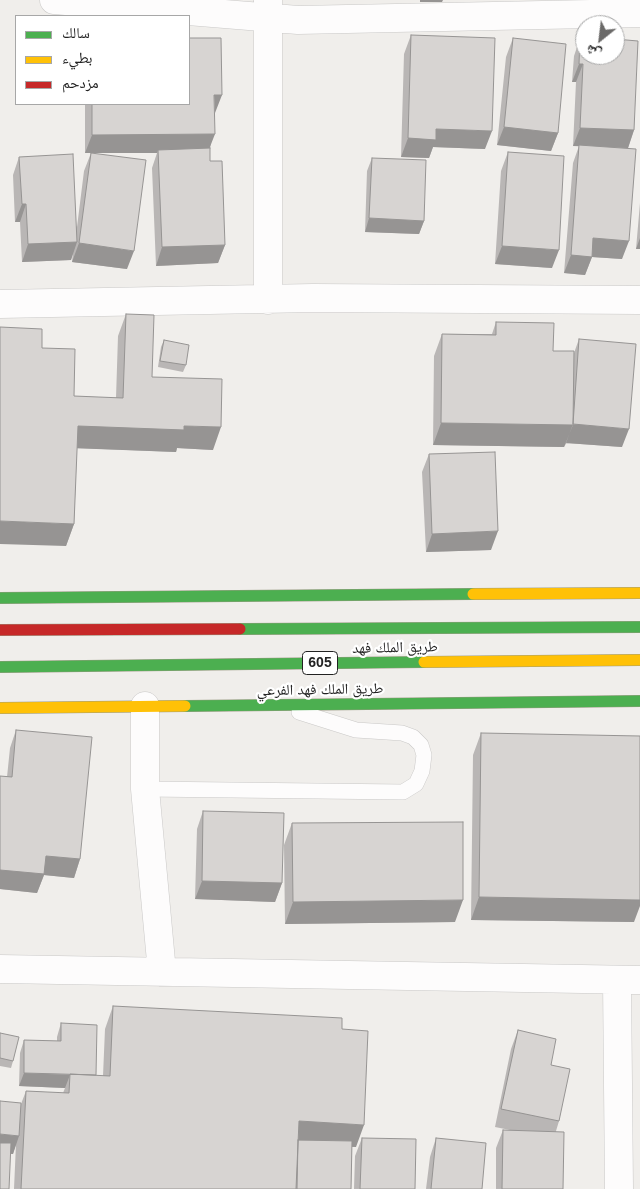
<!DOCTYPE html>
<meta charset="utf-8">
<style>
body{margin:0}
#map{position:relative;width:640px;height:1189px;overflow:hidden;background:#f0eeeb;font-family:Arial,"Noto Naskh Arabic",sans-serif}
canvas{display:block}
.legend{position:absolute;left:15px;top:15px;width:175px;height:90px;box-sizing:border-box;background:#fff;border:1px solid #a7a7a7;margin:0;padding:6px 9px;list-style:none;font-size:15px;color:#222}
.legend li{display:flex;align-items:center;gap:10px;height:25px}
.legend b{width:25px;border:1px solid #a7a7a7}
.north{position:absolute;left:575px;top:15px;width:50px;height:50px;box-sizing:border-box;background:#fff;border:1px solid #a7a7a7;border-radius:50%;rotate:209deg;font-size:14px;font-weight:700;line-height:20px;text-align:center;color:#222}
.north::after{content:'';display:block;margin:auto;width:18px;height:22px;background:#6a6968;clip-path:polygon(50% 0,100% 100%,50% 72%,0 100%)}
</style>
<div id="map">
<canvas width="640" height="1189"></canvas>
<ul class="legend">
<li><b style="height:6px;background:#4caf50"></b>سالك</li>
<li><b style="height:6px;background:#ffc107"></b>بطيء</li>
<li><b style="height:6px;background:#c62828"></b>مزدحم</li>
</ul>
<div class="north">ش</div>
</div>
<script>
const ctx = document.querySelector('canvas').getContext('2d');
ctx.lineJoin = 'round';
const shape = rows => new Path2D(rows.map(r => 'M' + r).join(''));
function trace(path, color, width, dash) { ctx.strokeStyle = color; ctx.lineWidth = width; ctx.lineCap = dash ? 'butt' : 'round'; ctx.setLineDash(dash || []); ctx.stroke(path); }
function fillPath(path, color) { ctx.fillStyle = color; ctx.fill(path, 'evenodd'); }
function label(font, color, halo, rows, align = 'center') {
  ctx.font = font + ' Arial,"Noto Naskh Arabic",sans-serif'; ctx.lineWidth = 4.5; ctx.setLineDash([]); ctx.textBaseline = 'middle'; ctx.strokeStyle = halo; ctx.fillStyle = color; for (const [text, x, y, turn = 0] of rows) {
    ctx.save(); ctx.translate(x, y); ctx.rotate((+turn || 0) * Math.PI / 180); ctx.textAlign = isNaN(turn) ? turn : align; if (halo) ctx.strokeText(text, 0, 0); ctx.fillText(text, 0, 0); ctx.restore();
  }
}
const lane = shape([
 [145,789,403,792,416,784,422,771,424,755,421,745,413,737,402,733,356,730,299,712]
]);
const street = shape([
 [54,0,298,20,640,13],
 [268,0,268,300],
 [0,304,313,298,640,300],
 [145,706,145,789,162,972],
 [0,969,640,980],
 [617,980,619,1189]
]);
const fast = shape([
 [0,598,473,594],
 [240,629,640,627],
 [0,667,424,662],
 [185,706,640,701]
]);
const slow = shape([
 [473,594,640,593],
 [424,662,640,660],
 [0,708,185,706]
]);
const jam = shape([
 [0,630,240,629]
]);
trace(lane, '#c9c8c7', 16);
trace(street, '#c9c8c7', 29);
trace(fast, '#999a82', 12);
trace(slow, '#999a82', 12);
trace(jam, '#999a82', 12);
trace(lane, '#fdfcfc', 15);
trace(street, '#fdfcfc', 28);
trace(fast, '#4caf50', 11);
trace(slow, '#ffc107', 11);
trace(jam, '#c62828', 11);
fillPath(shape([
 [411,35,485,149,433,147,429,158,401,157,404,54],
 [513,38,558,133,551,151,497,145,506,57],
 [580,38,634,130,628,148,622,259,592,257,585,275,564,273,573,163,579,146,573,146,576,82,572,82,574,56],
 [85,104,189,104,215,113,210,149,210,161,225,245,218,263,156,266,152,168,157,153,92,153,127,269,72,262,73,252,71,260,22,262,20,222,15,222,13,175,19,157,77,227,84,171,91,153,85,153],
 [508,152,552,268,495,264,501,171],
 [372,158,424,221,419,234,365,232,367,171],
 [640,203,640,249,636,249],
 [126,314,152,377,213,450,177,448,176,452,77,448,74,524,66,546,42,348,74,396,116,398,118,336],
 [496,322,553,351,574,353,579,339,622,447,566,443,567,442,564,447,433,445,434,356,442,334,492,334],
 [164,340,186,365,183,372,158,367,161,347],
 [429,454,491,550,426,552,422,472],
 [16,730,80,859,74,878,44,875,37,893,0,889,0,776,7,777,10,748],
 [481,733,634,922,471,920,473,755],
 [203,811,282,883,275,902,195,899,197,829],
 [292,823,455,922,285,924,284,845],
 [113,1006,342,1029,356,1147,352,1147,351,1189,14,1189,16,1144,13,1154,11,1154,0,1189,21,1104,26,1091,63,1093,65,1088,19,1086,20,1053,24,1040,57,1041,57,1037,61,1023,95,1075,103,1076,105,1029],
 [518,1030,551,1065,559,1121,556,1131,563,1189,496,1189,496,1148,503,1130,510,1130,495,1127,511,1049],
 [0,1033,13,1061,11,1068,0,1066],
 [362,1138,415,1189,354,1189,355,1156],
 [436,1138,482,1189,426,1189,430,1157]
]), '#b9b6b5');
fillPath(shape([
 [420,0,443,0,442,2,420,2],
 [579,64,583,64,576,82,572,82],
 [214,95,222,95,215,113],
 [504,127,558,133,551,151,497,145],
 [580,128,634,130,628,148,573,146],
 [436,129,492,131,485,149,433,147,429,158,401,157,408,138],
 [215,134,208,152,158,150,157,153,85,153,92,135],
 [22,204,26,204,20,222,15,222],
 [369,218,424,221,419,234,365,232],
 [593,238,629,241,622,259,592,257,585,275,564,273,571,255],
 [640,238,640,249,636,249],
 [77,242,71,260,22,262,28,244],
 [79,243,134,251,127,269,72,262],
 [225,245,218,263,156,266,162,247],
 [502,246,559,250,552,268,495,264],
 [441,423,573,425,564,447,433,445],
 [573,424,629,429,622,447,566,443],
 [78,426,184,426,221,427,213,450,177,448,176,452,70,448],
 [0,521,74,524,66,546,0,544],
 [498,531,491,550,426,552,432,534],
 [46,856,80,859,74,878,44,875,37,893,0,889,0,870],
 [202,881,282,883,275,902,195,899],
 [479,897,640,900,640,906,634,922,471,920],
 [463,900,455,922,285,924,293,902],
 [24,1073,70,1075,65,1088,19,1086],
 [299,1121,364,1125,356,1147,298,1144],
 [0,1134,19,1136,13,1154,0,1153]
]), '#969493');
const building = shape([
 [411,35,495,38,492,131,436,129,436,140,408,138,411,35],
 [189,38,221,38,222,95,214,95,215,134,92,135,92,104,189,104,189,38],
 [513,38,566,44,558,133,504,127,513,38],
 [580,38,585,38,585,55,615,55,615,39,638,41,634,130,580,128,583,64,579,64,580,38],
 [579,145,636,149,629,241,593,238,592,257,571,255,579,145],
 [210,148,210,161,222,161,225,245,162,247,158,150,210,148],
 [508,152,564,156,559,250,502,246,508,152],
 [91,153,146,160,134,251,79,243,91,153],
 [73,154,77,242,28,244,26,204,22,204,19,157,73,154],
 [372,158,426,160,424,221,369,218,372,158],
 [126,314,154,315,152,377,222,379,221,427,184,426,184,430,78,426,74,524,0,521,0,327,42,329,42,348,75,349,74,396,123,398,126,314],
 [496,322,554,323,553,351,574,351,573,425,441,423,442,334,496,335,496,322],
 [579,339,636,344,629,429,573,424,579,339],
 [164,340,189,345,186,365,160,361,164,340],
 [495,452,498,531,432,534,429,454,495,452],
 [16,730,92,737,80,859,46,856,44,874,0,870,0,776,12,777,16,730],
 [481,733,640,736,640,900,479,897,481,733],
 [203,811,284,813,282,883,202,881,203,811],
 [463,822,463,900,293,902,292,823,463,822],
 [113,1006,342,1018,342,1029,368,1031,364,1125,299,1121,296,1189,21,1189,26,1091,69,1093,70,1074,110,1076,113,1006],
 [61,1023,97,1025,96,1075,24,1073,24,1040,61,1041,61,1023],
 [518,1030,556,1039,551,1065,570,1069,559,1121,501,1109,518,1030],
 [0,1033,19,1037,13,1061,0,1058,0,1033],
 [0,1101,21,1103,19,1136,0,1134,0,1101],
 [503,1130,564,1132,563,1189,502,1189,503,1130],
 [362,1138,416,1139,415,1189,360,1189,362,1138],
 [436,1138,486,1143,482,1189,431,1189,436,1138],
 [298,1140,352,1141,351,1189,297,1189,298,1140],
 [0,1143,11,1143,9,1189,0,1189,0,1143]
]);
fillPath(building, '#d7d4d2');
trace(building, '#969493', 1);
for (const [x, y, w] of [
 [320,663,35]
]) { const box = new Path2D(); box.roundRect(x - w / 2, y - 11.5, w, 23, 4); ctx.fillStyle = '#fff'; ctx.fill(box); trace(box, '#222', 1); }
label('bold 14px', '#222', null, [
 ["605",320,663]
]);
label('15px', '#222', '#fff', [
 ["طريق الملك فهد",395,648,-1],
 ["طريق الملك فهد الفرعي",320,690,-1]
]);
</script>
